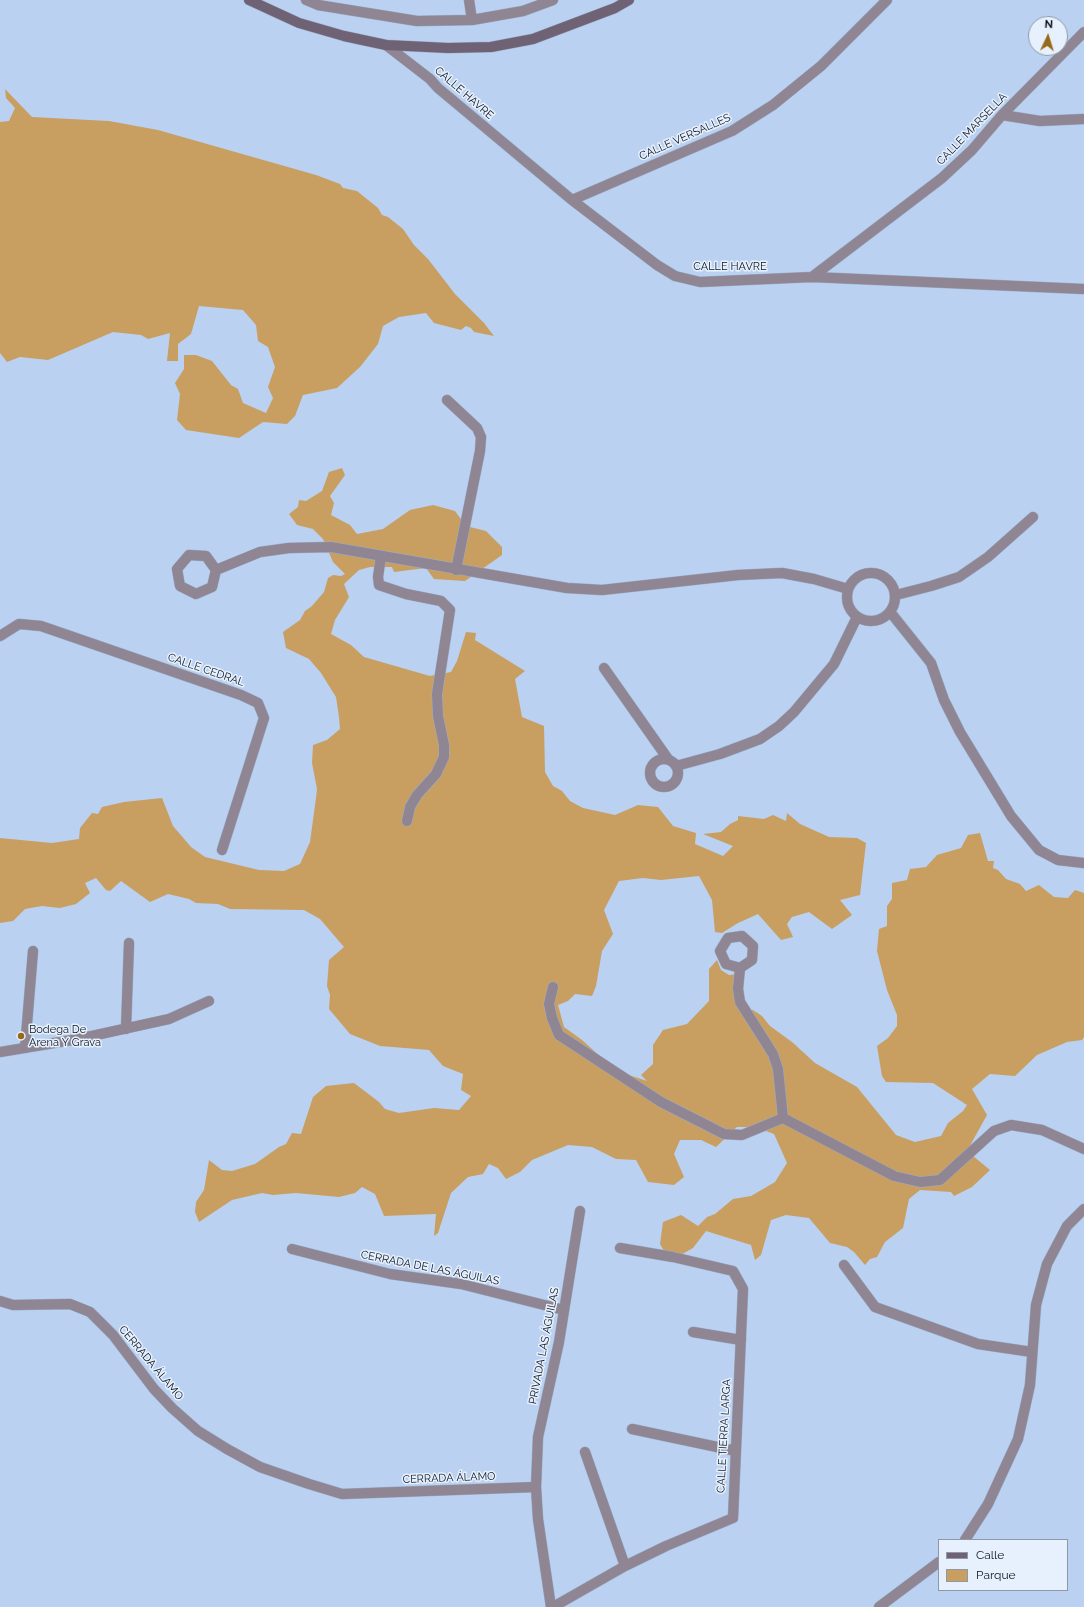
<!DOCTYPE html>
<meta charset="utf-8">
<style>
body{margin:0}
#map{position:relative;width:1084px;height:1607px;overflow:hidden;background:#bad1f1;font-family:Raleway,sans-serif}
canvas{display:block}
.legend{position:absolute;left:938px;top:1539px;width:130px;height:52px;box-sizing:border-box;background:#e7f1fe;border:1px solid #8f99a5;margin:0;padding:5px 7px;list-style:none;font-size:12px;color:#0c141f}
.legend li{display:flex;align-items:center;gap:8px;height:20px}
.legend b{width:20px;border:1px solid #8f99a5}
.north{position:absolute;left:1028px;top:16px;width:40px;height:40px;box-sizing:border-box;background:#e7f1fe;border:1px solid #8f99a5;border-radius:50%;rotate:4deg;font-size:11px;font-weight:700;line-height:16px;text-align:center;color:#0c141f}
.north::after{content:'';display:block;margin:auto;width:14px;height:18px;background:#976a18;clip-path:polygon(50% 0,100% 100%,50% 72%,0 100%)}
</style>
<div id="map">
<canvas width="1084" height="1607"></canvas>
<ul class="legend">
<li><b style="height:5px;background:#706275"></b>Calle</li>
<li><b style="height:11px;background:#c89f60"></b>Parque</li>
</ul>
<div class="north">N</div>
</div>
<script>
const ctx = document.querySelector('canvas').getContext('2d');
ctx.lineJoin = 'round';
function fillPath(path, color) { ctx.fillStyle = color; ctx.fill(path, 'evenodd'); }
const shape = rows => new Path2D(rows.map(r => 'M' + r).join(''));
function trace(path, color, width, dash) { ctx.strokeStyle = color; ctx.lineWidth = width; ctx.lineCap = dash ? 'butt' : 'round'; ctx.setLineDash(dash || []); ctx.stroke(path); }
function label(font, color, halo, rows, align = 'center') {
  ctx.font = font + ' Raleway,sans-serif'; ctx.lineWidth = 3; ctx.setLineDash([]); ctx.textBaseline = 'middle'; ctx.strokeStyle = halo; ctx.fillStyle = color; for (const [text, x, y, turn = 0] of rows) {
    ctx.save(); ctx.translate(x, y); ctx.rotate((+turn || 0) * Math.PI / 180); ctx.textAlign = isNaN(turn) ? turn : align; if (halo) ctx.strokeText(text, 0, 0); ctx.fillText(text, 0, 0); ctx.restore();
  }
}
fillPath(shape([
 [5,89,32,117,109,121,158,130,316,175,340,184,343,188,357,191,378,208,382,215,388,217,403,229,414,245,428,259,455,294,484,323,494,336,474,332,471,328,466,326,461,330,434,323,426,313,399,317,383,326,378,344,360,367,337,388,303,395,295,416,287,424,263,422,239,438,186,430,177,420,180,394,175,383,184,369,184,355,196,355,212,361,231,385,238,389,243,403,266,413,273,398,268,387,275,367,268,347,258,341,256,325,243,310,199,306,191,334,178,344,178,361,167,361,170,333,148,339,141,335,113,332,48,360,20,357,7,362,0,353,0,122,9,121,15,108,6,98],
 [342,468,345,475,330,496,334,503,331,515,350,525,357,534,383,529,410,510,433,505,455,511,466,526,486,531,502,547,502,555,465,581,434,579,426,568,394,572,392,567,370,567,359,570,344,584,349,597,335,620,331,634,351,645,364,657,430,676,451,672,457,661,466,632,476,633,475,640,525,671,515,679,522,717,544,726,545,772,553,786,562,791,570,801,583,808,615,815,638,805,658,807,673,826,696,833,695,844,723,856,733,846,703,834,721,832,730,824,738,820,738,816,764,819,773,815,786,821,787,813,800,824,829,837,857,838,866,843,860,895,840,900,852,915,832,929,809,912,792,917,787,924,793,937,781,940,758,914,738,923,722,933,715,932,712,900,699,876,661,880,643,878,619,881,604,910,613,934,602,951,596,986,592,996,575,994,568,1001,558,1005,564,1027,582,1040,611,1066,629,1075,647,1081,641,1075,653,1064,653,1045,663,1030,687,1024,709,1001,709,969,717,960,721,970,729,975,738,974,743,995,749,1010,753,1010,762,1016,770,1026,792,1042,815,1063,857,1087,896,1135,915,1142,941,1136,948,1123,963,1111,967,1105,933,1083,886,1082,882,1076,877,1046,888,1038,897,1026,897,1015,887,990,877,951,879,929,887,926,887,906,892,899,892,883,907,880,910,869,926,867,937,855,961,848,968,835,980,833,988,861,994,861,993,868,998,870,1006,879,1020,884,1026,891,1039,885,1054,897,1068,898,1075,890,1084,893,1084,1037,1082,1040,1067,1042,1037,1055,1015,1076,990,1074,972,1089,987,1115,967,1151,990,1170,972,1187,954,1196,951,1192,920,1190,909,1199,903,1228,885,1242,877,1257,870,1259,865,1265,854,1252,847,1247,830,1243,809,1218,786,1215,771,1220,761,1255,755,1260,751,1245,706,1231,693,1248,670,1261,660,1244,663,1222,681,1215,698,1226,707,1217,715,1214,733,1199,751,1196,775,1182,787,1163,774,1134,758,1128,747,1127,737,1127,716,1147,701,1140,680,1140,674,1154,684,1177,674,1185,648,1182,636,1160,616,1159,592,1147,568,1145,532,1160,520,1172,506,1179,498,1168,489,1164,483,1174,468,1177,451,1193,438,1233,434,1236,436,1214,384,1216,375,1194,362,1187,355,1193,339,1197,296,1193,273,1195,262,1193,232,1200,199,1222,195,1212,196,1202,204,1190,209,1160,222,1170,232,1171,255,1164,279,1147,286,1144,292,1133,301,1134,313,1097,326,1086,354,1083,379,1102,385,1109,399,1113,434,1108,459,1110,471,1096,461,1090,463,1074,443,1066,429,1050,380,1046,350,1034,329,1009,330,995,327,986,329,960,344,947,320,919,304,910,230,909,218,904,196,903,189,899,168,894,150,902,121,881,110,891,106,890,96,878,85,883,90,893,76,904,60,908,42,906,25,909,13,921,0,923,0,838,52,843,79,839,80,828,92,813,98,814,102,807,124,802,162,798,173,826,191,847,205,857,259,870,284,871,300,864,310,842,316,798,317,789,312,763,313,745,327,740,340,729,339,717,336,697,321,673,309,659,286,648,283,632,300,620,305,611,312,606,324,592,328,578,333,575,341,576,345,574,333,562,323,539,313,529,297,525,289,514,298,507,299,500,306,501,322,491,329,472]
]), '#c89f60');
const street = shape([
 [306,0,318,5,417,21,472,20,523,11,553,0],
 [469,0,472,20],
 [386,45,430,79,438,88,572,200,657,265,675,276,700,282,812,277,1084,289],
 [1002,115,1040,121,1084,119],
 [572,200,732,131,773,105,821,66,887,0],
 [812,277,942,178,972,150,1002,115,1084,32],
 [447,400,477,428,481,437,480,451,456,570],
 [189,555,206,556,216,570,212,587,196,594,180,586,177,569,189,555],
 [381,556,378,577,379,585,406,594,441,601,450,610,437,694,438,716,444,745,444,757,436,774,417,795,410,807,407,821],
 [216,570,260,552,289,548,331,547,567,588,602,590,738,575,782,573,814,579,848,589],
 '847 597a24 24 0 1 1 48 0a24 24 0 1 1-48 0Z',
 [896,595,931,586,959,577,988,557,1033,517],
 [891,613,931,663,944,700,960,732,1011,816,1039,850,1058,860,1084,863],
 [0,636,19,624,41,626,241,695,258,703,264,718,222,850],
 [604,668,668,759],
 '650 773a14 14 0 1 1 28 0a14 14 0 1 1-28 0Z',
 [676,766,720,754,760,739,779,726,794,712,834,664,857,617],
 [742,936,753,946,752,960,740,968,726,964,720,951,728,938,742,936],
 [740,968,738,989,740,1002,773,1054,778,1069,783,1118,894,1176,920,1182,940,1180,994,1131,1011,1125,1042,1130,1084,1149],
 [553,987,549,1004,552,1018,559,1035,661,1102,724,1134,742,1135,783,1118],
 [126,1029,129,943],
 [25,1048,33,951],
 [0,1052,78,1039,169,1019,209,1001],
 [292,1249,390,1274,461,1284,564,1310],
 [844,1265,875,1307,978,1344,1032,1352],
 [0,1301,13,1305,70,1304,90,1312,113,1335,154,1389,172,1408,198,1431,227,1449,260,1467,309,1484,342,1494,536,1487],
 [693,1332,741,1340],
 [632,1429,736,1451],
 [585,1452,625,1566],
 [965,1540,988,1504,1018,1439,1030,1385,1036,1305,1047,1264,1067,1226,1084,1209],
 [551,1607,538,1519,536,1487,538,1437,559,1342,580,1211],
 [553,1607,625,1566,666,1546,733,1518,743,1289,733,1271,673,1257,620,1248],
 [879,1607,939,1562]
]);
const secondary = shape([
 [249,0,299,23,344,36,386,45,448,48,491,47,533,39,615,8,629,0]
]);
trace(street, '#9bafcb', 11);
trace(secondary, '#9bafcb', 11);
trace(street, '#8f8593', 10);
trace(secondary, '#706275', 10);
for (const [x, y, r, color] of [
 [21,1036,4,"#976a18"]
]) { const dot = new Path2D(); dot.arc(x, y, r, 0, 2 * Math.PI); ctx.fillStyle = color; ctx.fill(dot); trace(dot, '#e7f1fe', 1.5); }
label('11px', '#0c141f', '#e7f1fe', [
 ["CALLE HAVRE",464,93,41],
 ["CALLE MARSELLA",972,129,-46],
 ["CALLE VERSALLES",685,137,-24],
 ["CALLE HAVRE",730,267],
 ["CALLE CEDRAL",206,670,19],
 ["CERRADA DE LAS ÁGUILAS",430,1268,11],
 ["PRIVADA LAS ÁGUILAS",544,1346,-79],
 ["CERRADA ÁLAMO",151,1363,50],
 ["CALLE TIERRA LARGA",724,1436,-87],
 ["CERRADA ÁLAMO",449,1478,-2]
]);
label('11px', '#0c141f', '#e7f1fe', [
 ["Bodega De",29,1030],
 ["Arena Y Grava",29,1043]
], 'left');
</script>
